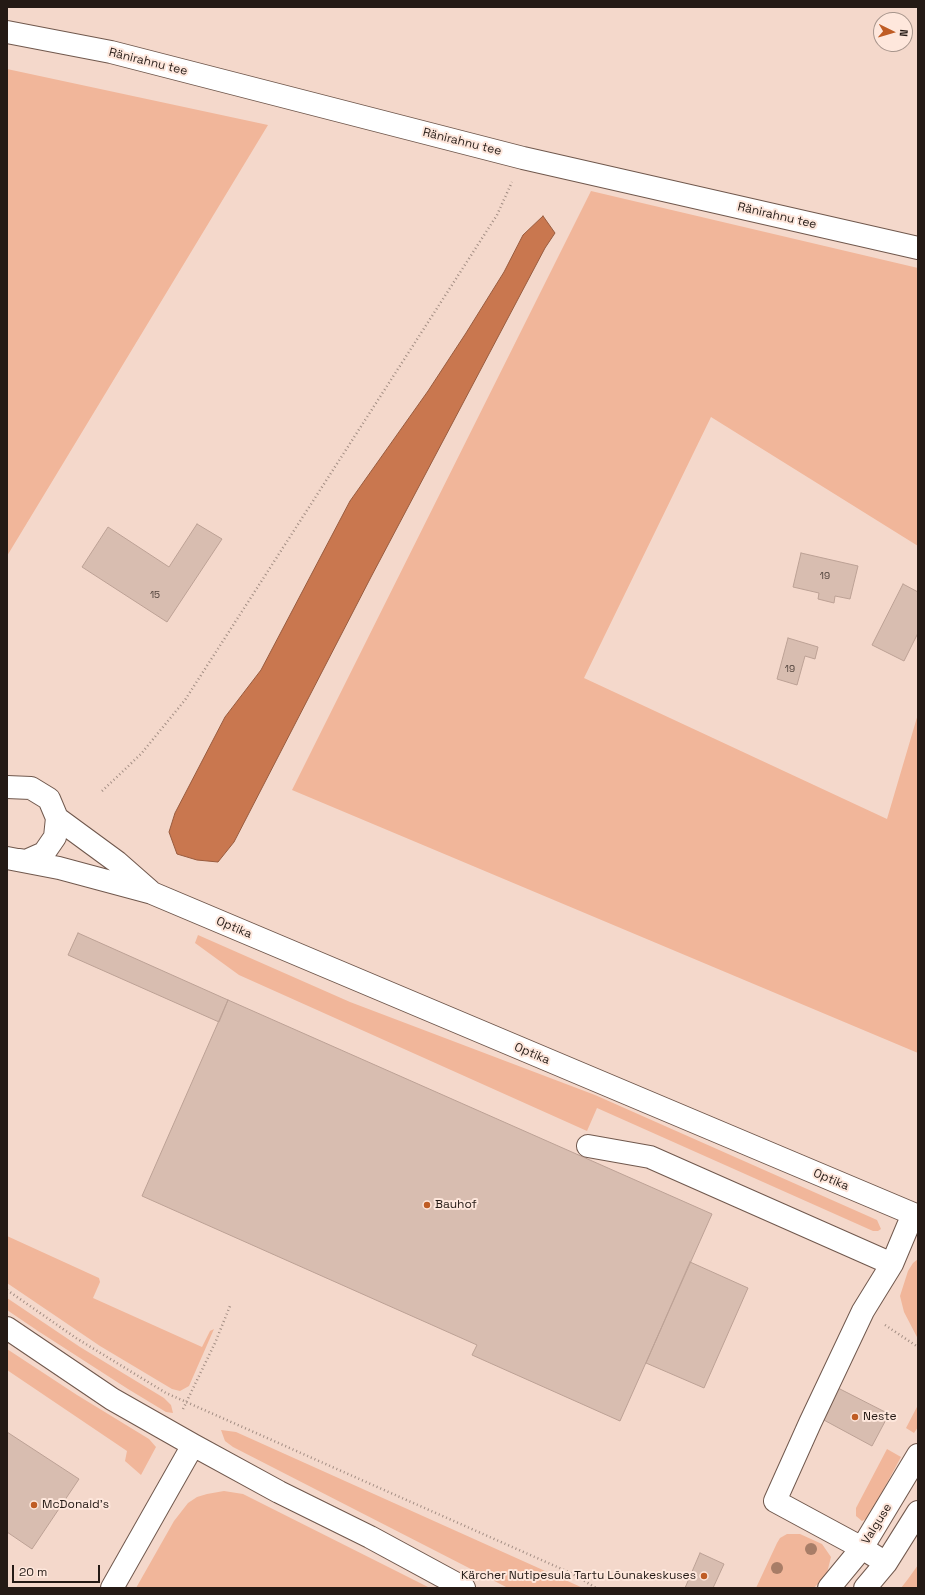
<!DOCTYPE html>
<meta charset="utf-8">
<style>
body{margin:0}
#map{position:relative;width:925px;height:1595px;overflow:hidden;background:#f4d8cb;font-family:"Space Grotesk",sans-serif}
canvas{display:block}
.frame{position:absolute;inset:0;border:8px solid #241a15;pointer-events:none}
.north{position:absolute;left:873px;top:12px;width:40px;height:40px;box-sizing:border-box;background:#fee7dc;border:1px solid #a7958c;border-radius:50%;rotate:95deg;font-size:11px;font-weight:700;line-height:16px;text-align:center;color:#241a15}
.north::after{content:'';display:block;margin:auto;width:14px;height:18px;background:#bf5c24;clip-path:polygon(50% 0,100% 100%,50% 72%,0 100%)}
.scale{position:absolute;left:12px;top:1565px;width:88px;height:18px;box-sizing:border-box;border:2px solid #241a15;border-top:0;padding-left:5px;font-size:12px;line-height:14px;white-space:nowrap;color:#241a15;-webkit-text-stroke:3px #fee7dc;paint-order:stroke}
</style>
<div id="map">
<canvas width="925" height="1595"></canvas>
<div class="frame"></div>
<div class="north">N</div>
<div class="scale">20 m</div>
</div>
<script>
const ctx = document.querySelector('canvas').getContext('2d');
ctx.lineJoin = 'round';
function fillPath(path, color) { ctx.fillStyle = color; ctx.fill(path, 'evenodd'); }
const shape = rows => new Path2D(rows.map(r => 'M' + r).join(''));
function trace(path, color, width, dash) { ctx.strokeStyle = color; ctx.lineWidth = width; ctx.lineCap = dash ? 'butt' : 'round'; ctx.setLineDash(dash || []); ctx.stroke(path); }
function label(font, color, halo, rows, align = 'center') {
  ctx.font = font + ' "Space Grotesk",sans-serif'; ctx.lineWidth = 4; ctx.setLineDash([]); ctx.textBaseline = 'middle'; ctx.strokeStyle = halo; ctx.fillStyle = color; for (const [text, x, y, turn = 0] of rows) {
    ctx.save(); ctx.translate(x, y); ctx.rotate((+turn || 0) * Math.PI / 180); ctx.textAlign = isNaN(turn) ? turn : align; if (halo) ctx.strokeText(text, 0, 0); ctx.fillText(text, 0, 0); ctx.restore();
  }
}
fillPath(shape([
 [7,69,268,125,7,556],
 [591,191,918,268,918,546,711,417,584,678,887,819,918,714,918,1053,292,790],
 [198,935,350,1002,595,1095,877,1220,881,1229,878,1231,873,1231,597,1108,587,1131,239,975,195,943],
 [7,1236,99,1278,100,1282,93,1298,202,1347,210,1331,214,1329,189,1386,180,1391,172,1389,100,1346,7,1283],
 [918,1259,918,1339,904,1312,900,1296,908,1271,913,1263],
 [7,1298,80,1347,164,1398,171,1405,173,1413,166,1412,128,1389,38,1331,7,1310],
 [7,1349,77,1395,149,1439,156,1447,141,1475,125,1461,127,1451,7,1370],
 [918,1405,918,1427,914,1433,906,1428],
 [221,1430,236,1432,583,1588,508,1588,233,1447,225,1441],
 [887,1449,901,1457,868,1518,862,1521,856,1516,856,1508],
 [224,1491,243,1494,430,1588,136,1588,174,1521,188,1503,197,1497,207,1494],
 [787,1534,800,1534,822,1544,831,1557,827,1573,814,1588,756,1588,777,1543,780,1538],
 [918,1565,918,1588,901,1588,908,1579]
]), '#f1b69a');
const water = shape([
 [543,216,555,233,545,248,371,577,234,842,218,862,197,860,177,854,169,832,175,813,225,717,261,670,350,501,428,391,466,333,504,272,523,235,543,216]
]);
fillPath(water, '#c9774f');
trace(water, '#985b3e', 1);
const building = shape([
 [197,524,222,539,167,622,82,567,108,527,169,567,197,524],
 [801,553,858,566,850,599,835,596,834,603,818,599,819,593,793,587,801,553],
 [903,584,918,592,918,633,904,661,872,645,903,584],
 [788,638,818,647,815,659,805,656,797,685,777,679,788,638],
 [78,933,228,1000,219,1022,68,955,78,933],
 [228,1000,712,1214,620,1421,472,1355,477,1345,142,1196,228,1000],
 [690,1262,748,1288,704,1388,646,1363,690,1262],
 [838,1388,889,1414,872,1446,822,1419,838,1388],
 [7,1432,79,1479,32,1549,7,1532,7,1432],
 [700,1553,724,1564,713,1588,685,1588,700,1553]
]);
fillPath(building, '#d8bdb0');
trace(building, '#bca195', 1);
const minor = shape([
 [7,32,111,52,523,158,918,248],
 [7,787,31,788,49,799,57,818,117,862,150,891],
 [7,858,59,868,152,893,918,1216],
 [20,860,26,861,44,853,55,837,57,818],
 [588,1146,650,1157,892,1264],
 [7,1328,112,1399,193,1445,279,1492,370,1537,464,1588],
 [886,1563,862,1548,775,1501,810,1423,863,1311,892,1264,913,1214],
 [112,1588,193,1445],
 [829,1588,862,1548,918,1455],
 [865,1588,886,1563,918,1512]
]);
trace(minor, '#70584d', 24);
trace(shape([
 [102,791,141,754,185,700,497,215,512,182],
 [7,1290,76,1338,166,1393,573,1574,596,1588],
 [885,1325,918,1347],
 [183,1409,215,1343,230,1306]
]), '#a28d83', 2.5, [1, 3]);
trace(minor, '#fff', 22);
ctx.fillStyle = '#a87d67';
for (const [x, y] of [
 [811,1549],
 [777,1568]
]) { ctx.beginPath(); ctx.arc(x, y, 6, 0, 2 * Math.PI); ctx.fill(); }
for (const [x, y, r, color] of [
 [427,1205,4,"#bf5c24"],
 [855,1417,4,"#bf5c24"],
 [34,1505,4,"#bf5c24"],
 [704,1576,4,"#bf5c24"]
]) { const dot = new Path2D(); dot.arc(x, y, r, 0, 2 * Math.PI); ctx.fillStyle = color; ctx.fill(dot); trace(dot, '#fee7dc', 1.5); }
label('10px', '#51433c', null, [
 ["19",825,576],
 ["15",155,595],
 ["19",790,669]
]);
label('12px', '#241a15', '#fee7dc', [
 ["Ränirahnu tee",148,62,14],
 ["Ränirahnu tee",462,142,14],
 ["Ränirahnu tee",777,216,13],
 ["Optika",234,928,23],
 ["Optika",532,1054,23],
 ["Optika",831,1180,23],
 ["Valguse",877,1524,-58]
]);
label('12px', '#241a15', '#fee7dc', [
 ["Bauhof",435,1205],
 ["Neste",863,1417],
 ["McDonald's",42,1505],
 ["Kärcher Nutipesula Tartu Lõunakeskuses",696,1576,"right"]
], 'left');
</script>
